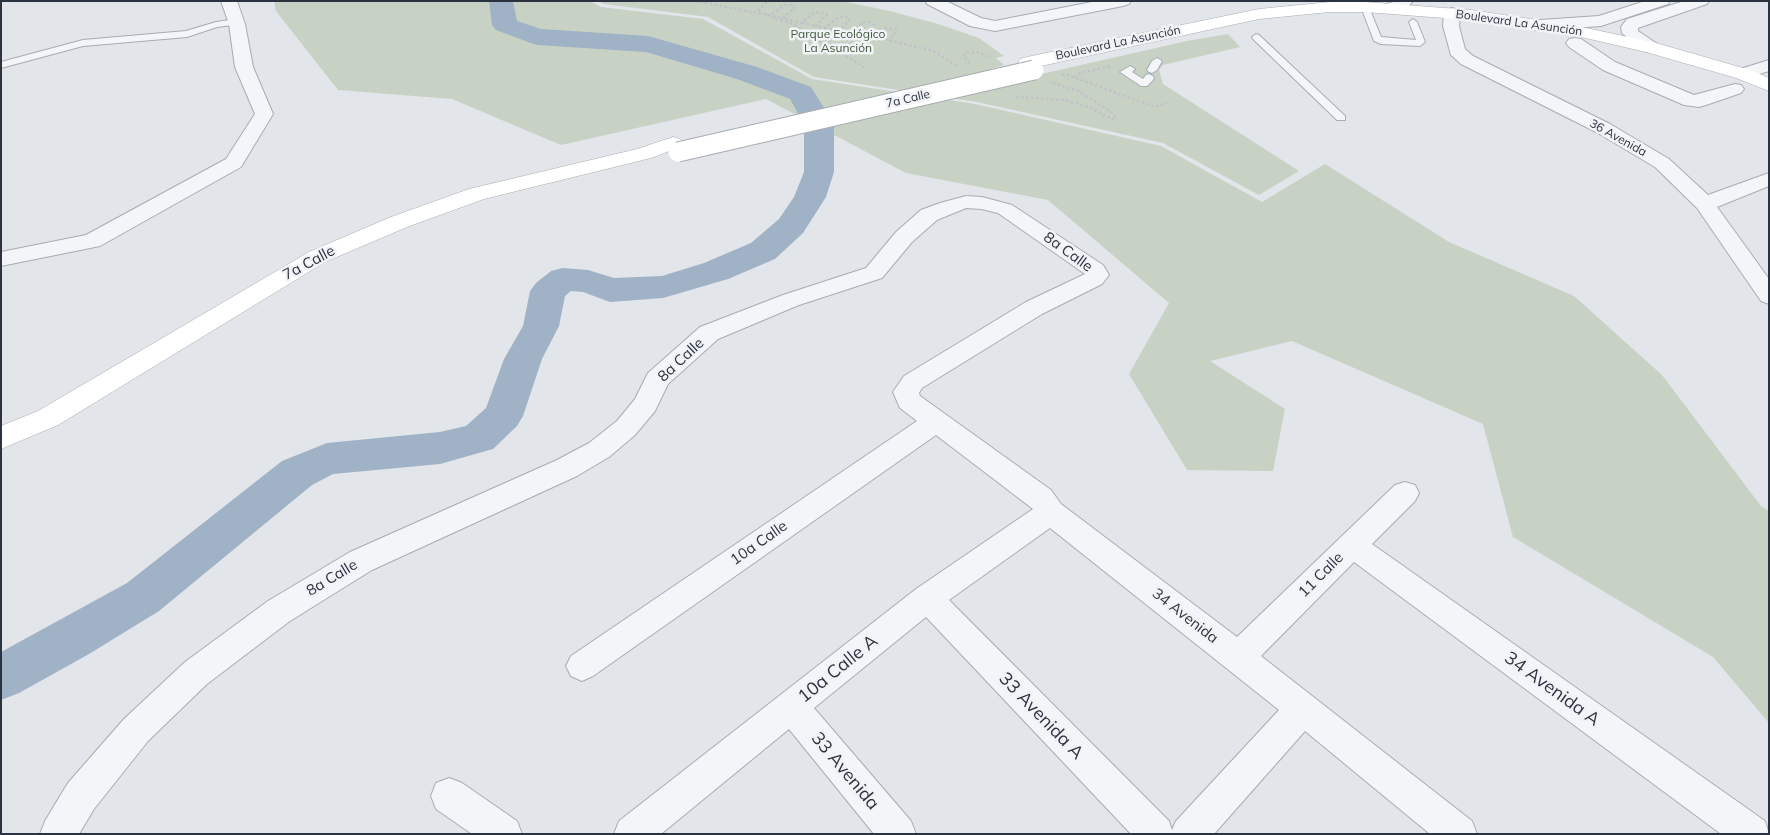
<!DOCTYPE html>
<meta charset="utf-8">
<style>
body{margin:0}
#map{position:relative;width:1770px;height:835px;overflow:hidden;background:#e2e5e9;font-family:Mulish,sans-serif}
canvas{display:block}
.frame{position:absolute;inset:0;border:2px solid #2b3240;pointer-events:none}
</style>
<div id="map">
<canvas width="1770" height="835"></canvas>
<div class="frame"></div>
</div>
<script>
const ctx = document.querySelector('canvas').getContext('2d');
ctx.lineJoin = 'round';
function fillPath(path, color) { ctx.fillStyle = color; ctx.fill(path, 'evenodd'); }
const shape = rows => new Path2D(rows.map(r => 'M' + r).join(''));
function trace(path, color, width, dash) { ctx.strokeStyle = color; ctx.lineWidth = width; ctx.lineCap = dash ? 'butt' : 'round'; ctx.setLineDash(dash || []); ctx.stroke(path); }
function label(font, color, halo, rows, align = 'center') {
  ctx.font = font + ' Mulish,sans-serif'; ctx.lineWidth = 5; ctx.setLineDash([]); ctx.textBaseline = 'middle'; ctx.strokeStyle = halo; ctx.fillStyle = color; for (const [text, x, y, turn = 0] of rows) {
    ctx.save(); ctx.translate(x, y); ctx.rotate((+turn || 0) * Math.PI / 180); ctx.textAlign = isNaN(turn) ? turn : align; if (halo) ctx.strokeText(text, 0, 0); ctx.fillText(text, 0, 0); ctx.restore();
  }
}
fillPath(shape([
 [274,1,590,1,601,7,703,19,812,79,975,104,1161,146,1262,202,1325,164,1449,242,1574,296,1662,375,1761,506,1769,511,1769,723,1713,657,1513,537,1483,424,1292,341,1210,361,1285,409,1273,471,1187,470,1129,374,1169,303,1048,200,906,173,766,99,561,145,452,99,338,90,276,11],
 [598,1,842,1,894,12,938,24,979,38,1004,56,996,58,1004,65,991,69,1006,82,1187,41,1228,34,1240,47,1163,65,1159,70,1163,84,1299,171,1259,195,1163,143,977,102,814,77,708,17,604,4]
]), '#c7d2c4');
fillPath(shape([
 [489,1,513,1,517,21,541,29,648,36,757,67,811,87,834,124,834,172,826,197,803,233,775,259,728,279,663,298,610,302,583,292,571,291,565,296,559,326,542,359,523,416,517,426,493,449,440,464,333,474,312,485,159,611,89,654,19,693,1,700,1,652,127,583,282,461,327,443,440,432,466,426,486,408,504,359,523,326,530,291,536,283,551,271,563,268,588,270,614,278,662,276,704,263,751,243,779,219,794,197,804,172,804,124,790,99,737,79,646,52,537,45,528,42,496,30,492,25,489,1]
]), '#a0b2c6');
const lane = shape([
 [1365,4,1369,7,1381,37,1416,40,1409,22,1413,19,1417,22,1425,42,1420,46,1381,44,1374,41,1361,7,1365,4],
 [237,19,240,20,240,24,217,27,187,37,83,46,1,68,1,62,83,40,186,31,216,22,237,19],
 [1256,34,1259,35,1345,116,1345,120,1337,120,1253,39,1252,37,1256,34],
 [1157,58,1162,61,1157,70,1152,73,1149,72,1147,70,1152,61,1157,58],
 [1130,66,1135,69,1132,72,1143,79,1146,75,1149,74,1154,77,1153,80,1147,86,1141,86,1120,72,1130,66]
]);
const street = shape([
 [221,1,237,1,245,24,253,67,273,114,241,167,100,246,1,266,1,252,86,235,226,159,255,114,235,67,229,24,221,1],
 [925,1,946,1,981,18,995,21,1097,1,1131,1,1129,4,1123,6,995,31,970,26,927,4,925,1],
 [1396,1,1413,1,1407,8,1389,13,1383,11,1381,8,1383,5,1396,1],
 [1645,1,1670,1,1668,4,1601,26,1540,30,1534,29,1532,25,1534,21,1540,20,1599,16,1645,1],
 [1684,1,1709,1,1707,4,1638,28,1638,31,1656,43,1659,47,1656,51,1650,52,1644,51,1622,33,1621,27,1627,19,1684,1],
 [1452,8,1458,10,1460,13,1459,26,1465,49,1473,56,1610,124,1669,159,1708,195,1769,173,1769,186,1717,207,1769,279,1769,304,1761,301,1697,208,1655,167,1596,132,1461,64,1451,55,1443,26,1444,13,1446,10,1452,8],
 [1575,38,1581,39,1615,62,1694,95,1735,84,1741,85,1744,89,1741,93,1706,105,1699,107,1684,105,1603,70,1569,47,1566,43,1569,39,1575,38],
 [1769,60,1769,71,1743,79,1737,78,1734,74,1737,70,1769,60],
 [966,196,982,197,1012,205,1103,265,1109,275,1102,284,1042,314,922,388,919,393,920,396,1051,490,1061,504,1237,637,1395,485,1405,482,1415,485,1419,493,1415,501,1372,544,1765,821,1769,834,1721,834,1354,562,1261,656,1472,821,1477,834,1430,834,1305,731,1214,834,1131,834,926,617,814,708,911,821,916,834,874,834,789,729,661,834,614,834,619,821,916,589,1033,509,936,435,593,676,582,681,571,676,566,666,571,656,917,421,900,408,893,392,904,376,1026,302,1085,274,998,213,981,209,966,208,937,220,912,242,882,278,799,305,718,339,668,384,655,411,635,435,609,457,577,476,372,570,290,621,207,684,148,741,94,809,79,834,40,834,45,821,68,783,124,719,185,662,268,601,350,552,557,460,589,443,617,421,635,399,648,373,700,327,783,295,866,268,896,232,921,210,940,203,966,196],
 [1050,528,1279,710,1176,821,1172,830,1169,821,949,600,1050,528],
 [449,778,462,783,517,821,522,834,472,834,436,809,431,796,436,783,449,778]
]);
const secondary = shape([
 [1330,2,1365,2,1471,10,1577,26,1656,43,1750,70,1769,78,1769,91,1736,78,1646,52,1577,36,1471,20,1365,12,1330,12,1259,19,1027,69,1020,67,1018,63,1020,59,1027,57,1259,9,1330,2],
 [673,137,680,139,683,143,680,147,651,158,484,199,407,227,325,262,58,425,1,449,1,426,38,411,309,252,391,217,469,189,637,149,673,137]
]);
trace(lane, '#a7acb3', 2);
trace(street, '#a7acb3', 2);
trace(secondary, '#a7acb3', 1);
trace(shape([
 [695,1,783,18],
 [758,11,768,1],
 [767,14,774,19,789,22,864,67],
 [772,14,785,5,791,5,795,8,783,18,801,23,815,12,822,13,827,15,816,26,825,28,836,19,844,16,849,18,849,21,839,31,851,33,862,22,870,22,874,25,865,36,875,37,883,28,896,29,897,31,889,40],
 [802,23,816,26],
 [825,28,839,31],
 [851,33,865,36],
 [875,37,934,51,958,67],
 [970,63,963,56,965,53,977,52,991,58],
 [1062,75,1065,74,1155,107,1167,103],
 [1075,78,1080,73,1112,66],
 [1016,97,1065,100,1091,108,1112,119,1116,118,1110,111,1078,91,1050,82]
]), '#c0c2c8', 2.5, [2.5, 2.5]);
fillPath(lane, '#f4f5f8');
fillPath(street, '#f4f5f8');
fillPath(secondary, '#fff');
const secondaryBridge = shape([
 [678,152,1034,70]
]);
trace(secondaryBridge, '#a7acb3', 21, []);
trace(secondaryBridge, '#fff', 19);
label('12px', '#2b3240', '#f1f3f7', [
 ["Boulevard La Asunción",1519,23,8],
 ["Boulevard La Asunción",1118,43,-12],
 ["7a Calle",908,99,-13],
 ["36 Avenida",1618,138,29]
]);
label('12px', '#3f5a3a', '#f1f3f7', [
 ["Parque Ecológico",838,34],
 ["La Asunción",838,48]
]);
label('15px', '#2b3240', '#f1f3f7', [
 ["8a Calle",1068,252,36],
 ["7a Calle",309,263,-28],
 ["8a Calle",681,360,-43],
 ["10a Calle",759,543,-35],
 ["11 Calle",1321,575,-45],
 ["8a Calle",332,578,-31],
 ["34 Avenida",1185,616,38]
]);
label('18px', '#2b3240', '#f1f3f7', [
 ["10a Calle A",838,669,-39],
 ["34 Avenida A",1552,689,36],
 ["33 Avenida A",1041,716,46],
 ["33 Avenida",845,771,50]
]);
</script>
